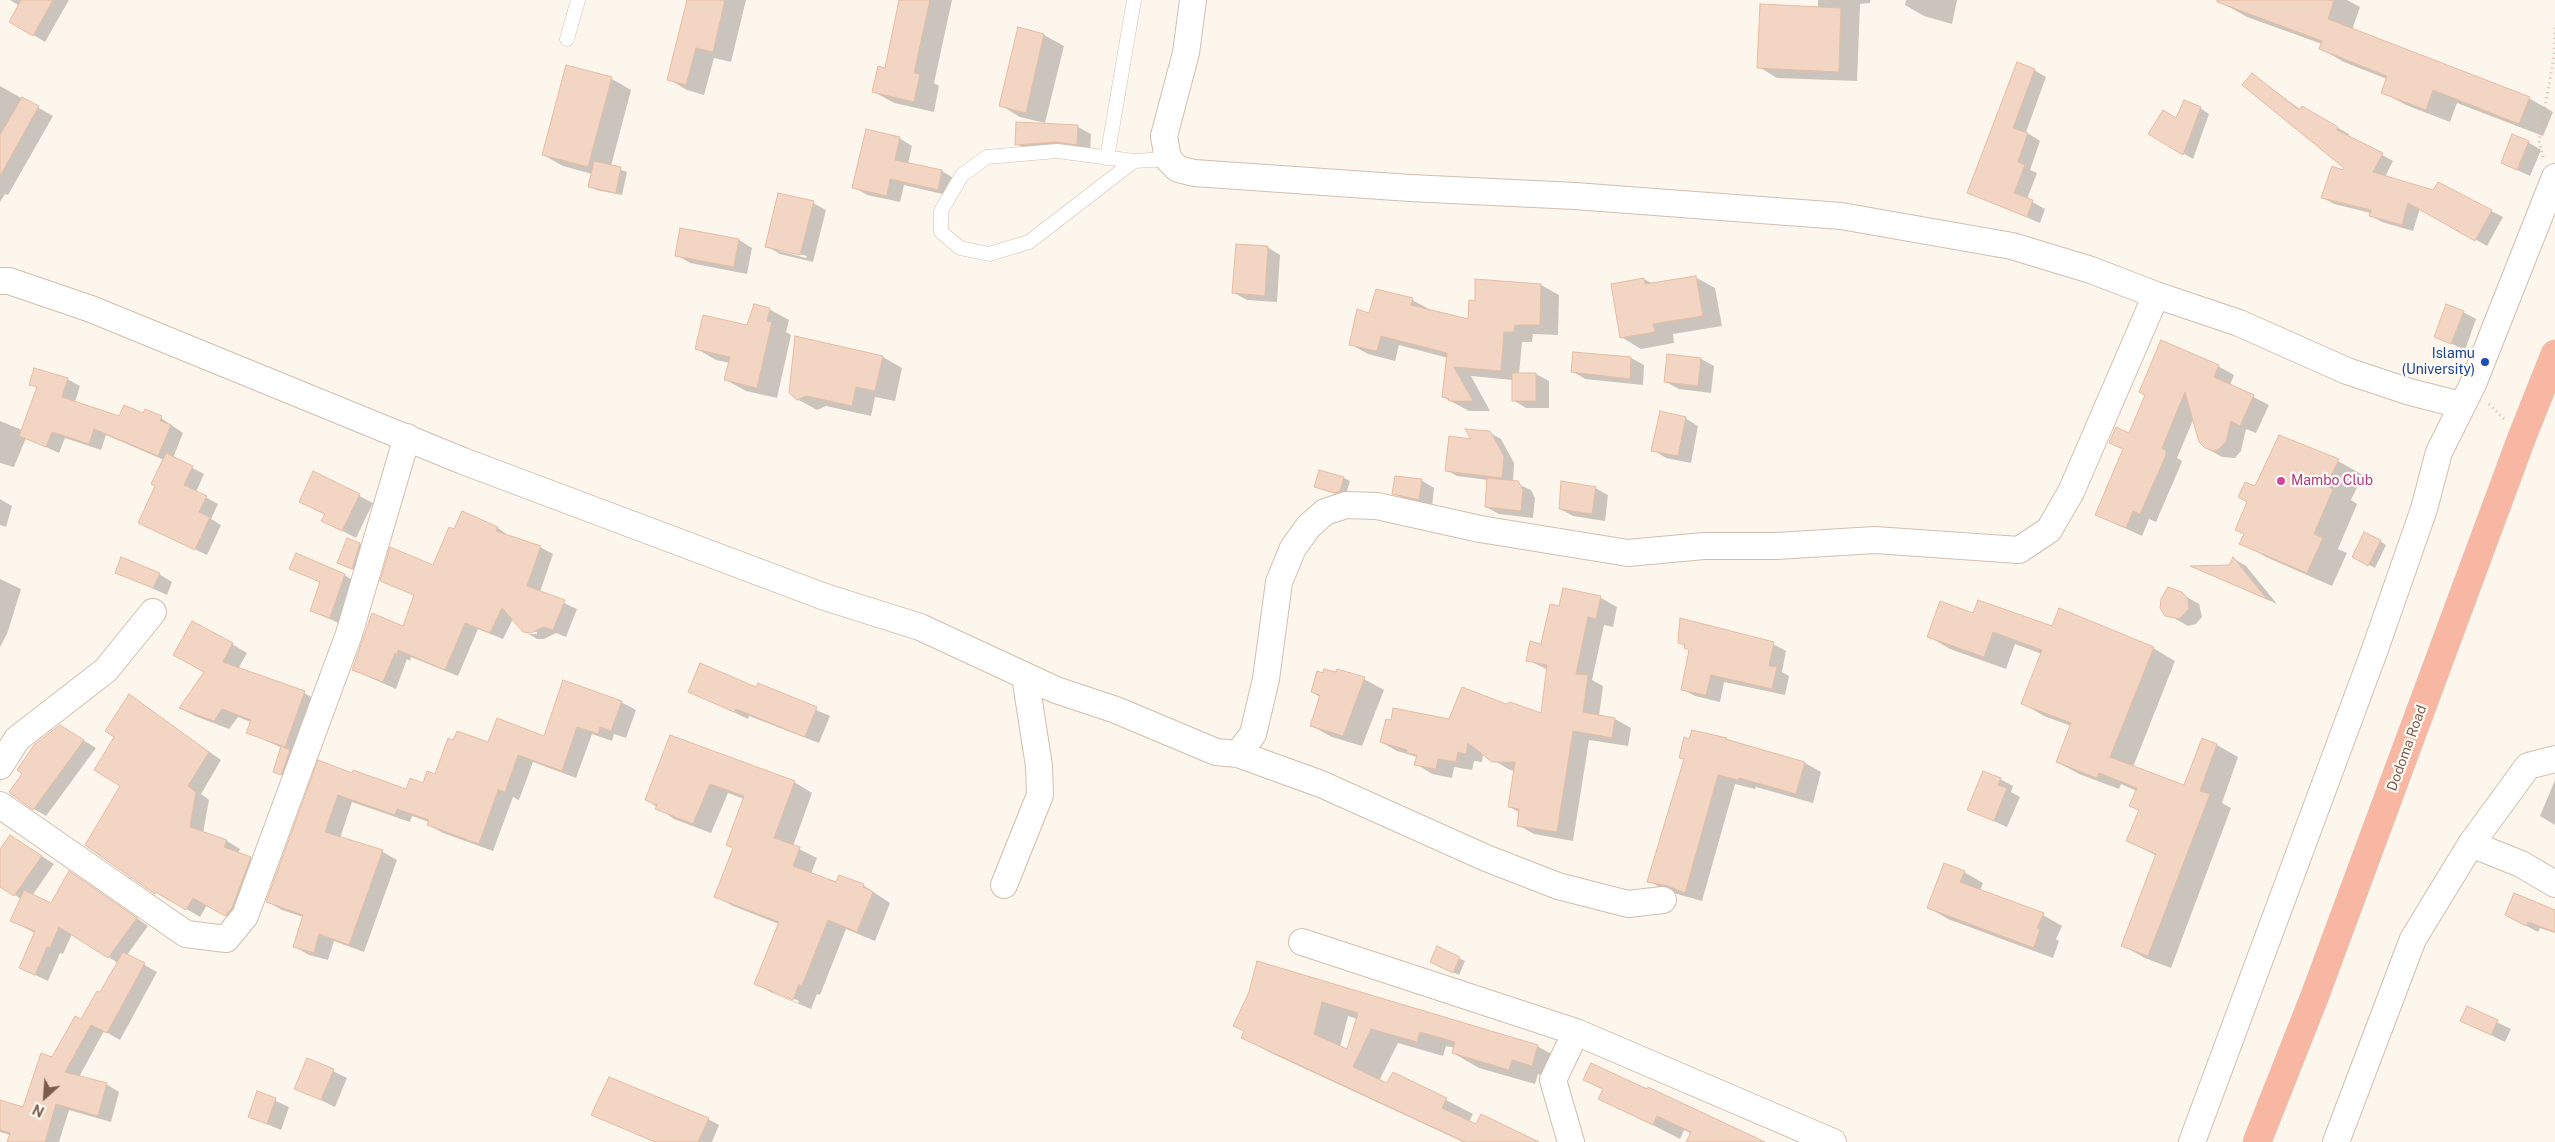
<!DOCTYPE html>
<style>
body{margin:0}
#map{position:relative;width:2555px;height:1142px;overflow:hidden;background:#fdf6ec;font-family:"Public Sans",sans-serif}
canvas{display:block}
.north{position:absolute;left:20px;top:1072px;width:50px;height:50px;-webkit-text-stroke:4px #fffaf3;paint-order:stroke;rotate:206deg;font-size:14px;font-weight:700;line-height:20px;text-align:center;color:#7a5c4d}
.north::after{content:'';display:block;margin:auto;width:18px;height:22px;background:#7a5c4d;clip-path:polygon(50% 0,100% 100%,50% 72%,0 100%)}
</style>
<div id="map">
<canvas width="2555" height="1142"></canvas>
<div class="north">N</div>
</div>
<script>
const ctx = document.querySelector('canvas').getContext('2d');
ctx.lineJoin = 'round';
function fillPath(path, color) { ctx.fillStyle = color; ctx.fill(path, 'evenodd'); }
const shape = rows => new Path2D(rows.map(r => 'M' + r).join(''));
function trace(path, color, width, dash) { ctx.strokeStyle = color; ctx.lineWidth = width; ctx.lineCap = dash ? 'butt' : 'round'; ctx.setLineDash(dash || []); ctx.stroke(path); }
function label(font, color, halo, rows, align = 'center') {
  ctx.font = font + ' "Public Sans",sans-serif'; ctx.lineWidth = 4.5; ctx.setLineDash([]); ctx.textBaseline = 'middle'; ctx.strokeStyle = halo; ctx.fillStyle = color; for (const [text, x, y, turn = 0] of rows) {
    ctx.save(); ctx.translate(x, y); ctx.rotate((+turn || 0) * Math.PI / 180); ctx.textAlign = isNaN(turn) ? turn : align; if (halo) ctx.strokeText(text, 0, 0); ctx.fillText(text, 0, 0); ctx.restore();
  }
}
fillPath(shape([
 [10,0,69,0,45,42,10,21,20,6],
 [688,0,746,0,731,62,714,58,704,95,687,90,668,79],
 [901,0,952,0,934,83,939,86,934,112,894,103,874,92,886,69],
 [1818,0,1870,0,1870,3,1860,4,1857,81,1777,78,1759,67,1818,8],
 [1906,0,1957,0,1952,24,1924,16,1905,5],
 [2225,0,2347,0,2360,7,2352,30,2529,98,2553,112,2543,136,2457,103,2450,122,2406,105,2382,92,2387,79,2344,62,2321,49,2322,44,2247,17,2224,4],
 [1019,28,1044,35,1064,46,1045,123,1020,117,1000,105],
 [567,67,612,79,631,90,611,166,627,172,622,195,596,190,590,186,592,174,563,166,543,155],
 [2034,70,2046,77,2026,132,2040,141,2030,170,2037,173,2027,199,2045,209,2040,223,1968,192],
 [2252,74,2301,110,2302,108,2349,134,2348,136,2393,161,2385,177,2434,192,2438,184,2503,217,2487,246,2420,208,2413,231,2382,222,2371,216,2371,213,2334,204,2322,197,2346,167],
 [0,86,53,116,8,195,5,194,0,202],
 [2200,108,2209,114,2193,159,2150,134],
 [1078,127,1091,134,1090,151,1030,152,1017,144],
 [899,138,912,146,908,164,942,171,955,179,951,196,904,185,900,202,867,195,854,187],
 [2528,142,2541,150,2530,176,2502,163],
 [813,203,826,210,813,262,780,254,767,246],
 [779,249,807,256,806,258,779,251],
 [681,229,739,240,752,248,747,274,690,263,677,255],
 [1267,247,1280,255,1277,302,1247,300,1234,293],
 [1695,277,1715,288,1722,326,1673,334,1674,343,1641,349,1621,337,1644,279,1653,284],
 [1541,285,1559,295,1558,335,1533,334,1532,342,1522,342,1519,374,1536,374,1549,381,1549,408,1526,408,1513,400,1513,380,1471,376,1490,411,1469,411,1443,397,1448,358,1399,345,1395,361,1368,354,1350,344,1370,314,1412,300,1431,310,1470,321,1476,302],
 [769,309,789,320,786,332,791,335,777,398,746,391,726,380,730,363,716,360,697,349,748,326],
 [2463,312,2476,319,2465,350,2435,336],
 [1574,353,1631,358,1644,365,1643,385,1585,379,1572,371],
 [883,357,902,368,895,401,875,397,871,416,826,406,817,410,797,399],
 [1701,359,1714,366,1711,393,1679,389,1666,382],
 [2218,366,2234,375,2230,385,2269,405,2256,433,2246,429,2241,451,2235,458,2222,457,2206,448,2194,418,2177,458,2182,461,2181,464,2156,522,2149,519,2142,536,2096,515,2124,450,2111,442,2129,435],
 [67,379,80,386,75,402,120,417,144,415,161,418,183,433,173,458,204,474,196,492,218,504,211,519,221,525,207,555,139,523,156,486,164,460,106,435,101,450,65,438,59,453,26,438,14,467,0,463,0,421,22,430,38,388,31,384],
 [1685,418,1698,426,1691,463,1666,458,1653,450],
 [1490,433,1501,439,1514,463,1513,482,1531,490,1535,498,1533,518,1499,514,1486,507,1488,480,1457,476,1446,470,1473,441],
 [2338,461,2363,475,2351,500,2357,504,2338,549,2347,553,2332,586,2266,557,2241,543,2256,488],
 [314,473,373,503,356,538,323,521,326,515,313,509],
 [1344,478,1350,481,1346,494,1342,496,1315,487],
 [1421,480,1434,488,1432,507,1407,501,1394,493],
 [1595,488,1608,495,1605,521,1573,516,1560,509],
 [0,499,12,506,6,527,0,525],
 [463,513,498,528,509,536,540,547,553,554,540,592,577,609,566,637,556,633,544,639,537,639,524,631,513,619,503,639,478,629,458,676,411,657,410,661,407,659,396,689,353,670,404,627,415,596,382,580,434,566],
 [529,631,537,632,537,634,529,634],
 [2380,541,2386,545,2375,568,2359,560],
 [360,544,373,552,366,576,339,563],
 [2234,559,2246,566,2277,604,2194,567,2229,566],
 [290,568,344,575,356,582,341,624,311,611,321,583],
 [117,572,159,574,172,582,167,595],
 [0,579,21,589,7,634,0,647],
 [1564,590,1601,598,1617,607,1613,627,1604,625,1592,680,1603,686,1599,716,1615,719,1631,728,1628,746,1589,740,1573,841,1534,834,1518,825,1520,813,1510,807,1515,771,1510,770,1483,754,1482,762,1474,761,1472,770,1454,767,1452,778,1432,774,1416,764,1417,757,1397,751,1381,742,1506,705,1542,715,1548,670,1528,660,1542,645,1560,608],
 [2185,596,2199,604,2202,617,2196,624,2188,626,2163,612],
 [2059,610,2153,648,2175,661,2133,767,2185,786,2217,745,2238,757,2222,803,2231,808,2171,968,2145,958,2123,946,2157,856,2128,841,2140,811,2131,806,2137,791,2121,784,2119,789,2079,774,2057,762,2071,726,2044,716,2022,703,2042,654,2015,644,2006,669,1950,649,1928,636,1974,614,2052,628],
 [1679,642,1773,644,1786,651,1782,672,1789,676,1785,695,1724,682,1720,702,1695,696,1682,689,1690,650],
 [232,644,247,653,238,669,304,693,319,701,287,777,274,772,282,748,247,732,251,722,238,717,229,729,195,716,180,708],
 [1364,679,1384,690,1362,746,1332,737,1312,726,1320,697,1312,692],
 [758,685,830,716,819,743,749,716,748,719,689,691,757,689],
 [129,696,221,760,201,794,209,800,203,833,227,841,240,849,238,854,263,866,239,923,207,905,200,917,170,899,169,901,86,845,121,786,115,737],
 [621,702,636,710,626,738,614,734,612,741,592,734,576,778,533,762,519,800,513,797,493,851,443,833,429,825,429,822,412,816,410,822,352,802,340,838,383,852,397,860,364,952,334,941,328,960,309,955,295,947,303,917,282,910,268,902,319,762,407,791,423,785,436,776,454,741,489,744,544,738],
 [1693,731,1727,739,1805,763,1821,772,1813,803,1756,787,1755,789,1735,784,1702,901,1666,891,1649,881,1685,760,1680,757],
 [73,734,96,748,46,816,34,809],
 [671,736,794,782,812,793,793,846,817,858,811,874,837,884,863,885,890,903,875,941,846,929,820,995,817,994,811,1009,774,994,756,984,779,924,733,906,715,896,734,848,744,799,728,793,711,833,674,819,647,800],
 [773,990,799,1001,798,1003,773,993],
 [2000,779,2013,786,2011,792,2020,797,2007,827,1969,810],
 [2555,780,2555,825,2540,816],
 [10,836,54,864,32,896,51,904,82,880,148,926,127,955,157,972,120,1040,104,1031,79,1077,106,1084,119,1092,111,1122,69,1110,59,1142,8,1142,10,1135,0,1132,0,1101,24,1109,53,1058,100,994,118,963,72,934,63,954,60,953,48,981,20,968,35,933,12,921,21,899,0,885,0,854],
 [1964,872,1983,883,1980,891,2043,915,2062,926,2056,939,2059,941,2053,958,1948,919,1929,908],
 [2555,911,2555,933,2540,928,2538,932,2519,922],
 [1459,958,1465,961,1459,975,1437,965],
 [1258,963,1537,1046,1564,1061,1558,1080,1538,1074,1535,1084,1479,1068,1453,1053,1455,1048,1446,1046,1443,1056,1398,1043,1379,1081,1388,1085,1394,1073,1473,1114,1469,1122,1536,1142,1463,1142,1269,1052,1243,1037,1250,992],
 [1348,1016,1357,1019,1348,1051,1340,1047],
 [2467,1008,2511,1029,2505,1042,2462,1021],
 [308,1059,347,1078,335,1107,296,1088],
 [1592,1064,1739,1130,1765,1142,1689,1142,1692,1134,1684,1130,1680,1139,1600,1098,1604,1090,1585,1079],
 [258,1093,289,1107,281,1130,250,1117],
 [592,1114,708,1119,719,1125,712,1142,654,1142]
]), '#0003');
const building = shape([
 [21,0,53,0,33,36,9,22,21,0],
 [687,0,725,0,713,52,696,48,686,85,667,80,687,0],
 [899,0,930,0,914,73,920,74,914,102,872,92,878,66,885,68,899,0],
 [2217,0,2334,0,2328,19,2530,97,2519,124,2433,90,2426,110,2381,93,2387,76,2319,49,2322,41,2217,2,2217,0],
 [1760,4,1841,8,1839,72,1757,68,1760,4],
 [1018,27,1044,34,1026,113,999,106,1018,27],
 [2017,62,2035,69,2013,128,2028,133,2018,162,2025,165,2014,193,2033,200,2027,217,1967,193,2017,62],
 [566,65,612,77,588,167,542,155,566,65],
 [2252,73,2299,110,2302,106,2338,127,2337,130,2383,153,2373,172,2433,190,2438,182,2492,210,2475,241,2408,203,2402,225,2369,216,2371,210,2321,198,2332,166,2343,170,2344,168,2242,85,2252,73],
 [22,97,39,106,0,176,0,135,22,97],
 [2184,100,2201,107,2183,155,2148,134,2163,110,2176,118,2184,100],
 [1016,122,1078,125,1077,145,1056,142,1015,145,1016,122],
 [866,129,900,137,895,160,942,170,938,190,890,179,887,196,852,188,866,129],
 [2512,134,2529,141,2517,170,2501,163,2512,134],
 [594,161,621,167,616,193,588,187,594,161],
 [778,193,814,201,800,255,765,247,778,193],
 [680,228,739,239,734,267,675,256,680,228],
 [1236,244,1268,246,1265,296,1232,293,1236,244],
 [1696,276,1703,316,1653,324,1655,332,1620,338,1611,284,1644,278,1645,284,1696,276],
 [1475,279,1541,284,1540,325,1515,325,1514,332,1504,332,1501,371,1454,367,1473,401,1449,401,1448,398,1442,397,1447,353,1381,336,1377,351,1349,345,1357,309,1369,313,1376,289,1413,298,1411,305,1468,319,1469,300,1475,301,1475,279],
 [754,304,770,308,767,321,772,322,757,388,724,380,730,357,695,349,703,315,747,325,754,304],
 [2446,304,2464,311,2451,344,2434,337,2446,304],
 [795,336,883,356,875,391,856,387,852,406,806,396,797,400,789,393,795,336],
 [2161,340,2219,365,2214,377,2254,395,2240,426,2231,421,2226,442,2219,449,2214,451,2205,448,2199,442,2185,392,2162,448,2166,451,2166,455,2140,514,2133,511,2126,528,2095,515,2123,449,2109,443,2116,427,2129,433,2145,395,2139,392,2161,340],
 [1573,352,1631,357,1630,379,1571,372,1573,352],
 [1667,354,1701,358,1698,386,1664,382,1667,354],
 [34,368,68,378,62,397,119,416,124,405,143,413,145,409,162,416,160,421,171,425,158,456,94,429,89,444,52,432,46,447,19,436,37,387,29,385,34,368],
 [1512,373,1536,373,1536,401,1512,401,1512,373],
 [1660,411,1686,417,1678,456,1651,451,1660,411],
 [1465,429,1490,431,1504,456,1502,478,1445,471,1449,436,1471,439,1465,429],
 [2279,435,2339,459,2326,486,2333,489,2314,534,2323,538,2307,573,2239,544,2244,534,2235,530,2247,502,2238,497,2245,482,2255,486,2279,435],
 [166,453,193,466,184,485,207,496,199,512,210,517,195,550,138,523,155,486,151,484,166,453],
 [1319,470,1344,477,1340,491,1335,493,1314,487,1319,470],
 [313,471,360,494,342,531,321,521,325,514,299,502,313,471],
 [1395,476,1422,479,1419,500,1392,494,1395,476],
 [1487,478,1518,481,1523,490,1521,511,1485,507,1487,478],
 [1561,481,1596,487,1592,514,1559,509,1561,481],
 [462,511,498,527,496,531,541,546,527,586,565,600,553,630,543,627,531,633,523,632,502,608,490,633,465,623,445,670,398,650,397,655,395,653,383,682,352,670,372,613,403,626,414,595,380,581,390,547,433,565,449,527,454,529,462,511],
 [2364,532,2381,540,2368,566,2352,557,2364,532],
 [347,538,360,543,352,569,337,563,347,538],
 [296,553,345,574,330,618,310,611,320,582,289,569,296,553],
 [121,557,160,573,153,588,115,573,121,557],
 [2233,557,2267,599,2190,566,2229,565,2233,557],
 [2168,587,2182,592,2188,599,2189,609,2179,619,2165,616,2160,608,2161,599,2168,587],
 [1563,588,1601,596,1596,619,1588,617,1576,674,1588,675,1583,712,1615,718,1612,738,1573,731,1557,832,1517,826,1519,809,1508,807,1515,762,1492,762,1468,743,1466,754,1458,752,1456,762,1438,759,1436,769,1414,765,1417,755,1407,753,1407,750,1380,742,1386,719,1391,720,1393,708,1449,719,1462,687,1506,704,1510,702,1541,713,1547,665,1526,661,1530,641,1541,644,1550,604,1559,606,1563,588],
 [1978,600,2052,626,2059,608,2154,647,2110,757,2184,785,2202,738,2217,744,2200,791,2210,794,2148,956,2121,946,2156,854,2126,841,2139,810,2129,806,2137,788,2099,773,2097,778,2056,762,2071,723,2021,704,2042,650,1993,632,1984,657,1927,637,1940,601,1973,613,1978,600],
 [1680,618,1774,642,1769,666,1777,667,1772,689,1711,675,1706,695,1681,690,1689,650,1684,648,1685,645,1678,643,1680,618],
 [192,621,233,643,223,662,305,691,285,747,246,733,251,720,222,709,214,721,179,708,204,672,173,655,192,621],
 [700,663,756,687,758,683,817,707,805,737,736,709,734,712,688,692,700,663],
 [1324,669,1336,672,1337,669,1365,677,1343,736,1310,726,1320,695,1311,692,1317,671,1323,673,1324,669],
 [563,680,622,701,611,731,600,727,598,734,577,727,562,771,518,755,505,792,498,790,479,844,427,825,429,820,397,809,395,815,338,795,325,832,383,850,349,945,319,934,314,953,293,947,303,915,266,902,318,760,352,773,353,770,406,789,410,778,423,783,427,771,435,774,448,738,453,740,457,731,488,742,497,718,544,736,563,680],
 [129,694,209,752,188,786,196,792,190,827,227,840,224,847,251,857,232,908,225,916,193,898,186,910,156,892,155,894,85,845,120,786,94,770,114,737,105,731,129,694],
 [60,725,84,740,33,810,9,792,22,774,17,770,34,745,60,725],
 [1692,730,1727,738,1725,739,1805,762,1796,794,1739,778,1738,780,1718,775,1685,893,1668,886,1647,882,1684,759,1679,758,1684,737,1689,739,1692,730],
 [670,735,795,781,774,838,800,847,793,866,836,882,839,875,864,884,863,887,873,892,857,932,828,920,802,986,799,984,793,1000,754,984,779,922,714,897,733,848,726,845,744,796,710,784,693,824,655,809,657,805,645,800,670,735],
 [281,746,290,750,281,775,273,772,281,746],
 [1983,771,2001,778,1998,785,2007,788,1994,821,1967,810,1983,771],
 [10,835,42,856,14,896,0,887,0,849,10,835],
 [1944,863,1965,871,1960,882,2044,913,2037,928,2040,929,2034,948,1927,908,1944,863],
 [69,871,137,918,108,958,59,927,50,948,47,947,35,975,19,968,35,931,10,921,24,890,51,903,69,871],
 [2514,893,2555,910,2555,932,2528,922,2526,926,2505,915,2514,893],
 [1437,946,1460,957,1453,973,1430,962,1437,946],
 [123,952,145,963,107,1033,91,1025,65,1072,107,1083,98,1116,56,1104,45,1142,7,1142,10,1133,0,1130,0,1100,23,1107,41,1053,52,1057,75,1016,81,1019,97,991,100,992,123,952],
 [1257,961,1538,1045,1532,1066,1512,1060,1509,1070,1452,1053,1455,1042,1420,1032,1417,1042,1371,1029,1353,1067,1387,1083,1393,1072,1447,1098,1442,1108,1476,1124,1481,1114,1539,1142,1465,1142,1241,1038,1244,1031,1233,1026,1249,992,1257,961],
 [1322,1002,1358,1013,1347,1049,1314,1034,1322,1002],
 [2467,1006,2498,1020,2491,1035,2460,1021,2467,1006],
 [307,1058,334,1069,321,1100,294,1089,307,1058],
 [1591,1063,1647,1089,1648,1087,1765,1142,1686,1142,1691,1132,1657,1116,1653,1125,1598,1099,1603,1089,1583,1080,1591,1063],
 [609,1077,709,1118,698,1142,655,1142,591,1115,609,1077],
 [257,1091,276,1098,267,1124,248,1117,257,1091]
]);
fillPath(building, '#f3d5c3');
trace(building, '#e6bba3', 1);
const lane = shape([
 [567,39,578,0],
 [1107,158,1134,0],
 [1134,161,1029,242,989,254,960,248,941,232,941,211,962,175,987,157,1057,151,1134,161,1168,159]
]);
const street = shape([
 [1193,0,1186,53,1164,136,1168,159,1178,169,1194,173,1410,188,1575,196,1841,216,2012,246,2091,270,2156,295,2239,323,2347,371,2410,392,2461,405],
 [0,281,9,281,91,309,463,461,825,597,920,627,1056,690,1116,710,1216,752,1238,754,1253,734,1266,679,1279,582,1293,548,1309,526,1325,512,1346,505,1377,506,1480,529,1628,553,1704,546,1776,546,1875,540,2019,550,2049,530,2071,492,2156,295],
 [1238,754,1321,784,1486,858,1558,886,1628,904,1663,900],
 [0,766,17,739,106,670,153,612],
 [0,805,186,934,226,939,245,916,349,634,407,437],
 [2471,844,2521,864,2555,884],
 [1004,885,1040,795,1039,766,1025,676],
 [1302,942,1576,1032,1553,1080,1571,1142],
 [1576,1032,1833,1142],
 [2192,1142,2374,652,2424,509,2439,452,2473,384,2555,177],
 [2336,1142,2413,939,2471,844,2528,766,2555,759]
]);
const highway = shape([
 [2257,1142,2314,998,2522,437,2555,354]
]);
trace(lane, '#d1beb0', 15);
trace(street, '#d1beb0', 28);
trace(highway, '#dad1cd', 29);
trace(shape([
 [2543,157,2539,141,2554,57,2555,25],
 [2489,404,2504,419]
]), '#d9b8a5', 3, [1, 4]);
trace(lane, '#fff', 14);
trace(street, '#fff', 26);
trace(highway, '#f7b7a3', 28);
for (const [x, y, r, color] of [
 [2485,362,5,"#1a4fb4"],
 [2281,481,5,"#d1479c"]
]) { const dot = new Path2D(); dot.arc(x, y, r, 0, 2 * Math.PI); ctx.fillStyle = color; ctx.fill(dot); trace(dot, '#fffaf3', 2); }
label('14px', '#164399', '#fffaf3', [
 ["Islamu",2475,354],
 ["(University)",2475,370]
], 'right');
label('14px', '#b23c85', '#fffaf3', [
 ["Mambo Club",2291,481]
], 'left');
label('14px', '#7a5c4d', '#fffaf3', [
 ["Dodoma Road",2407,748,-70]
]);
</script>
